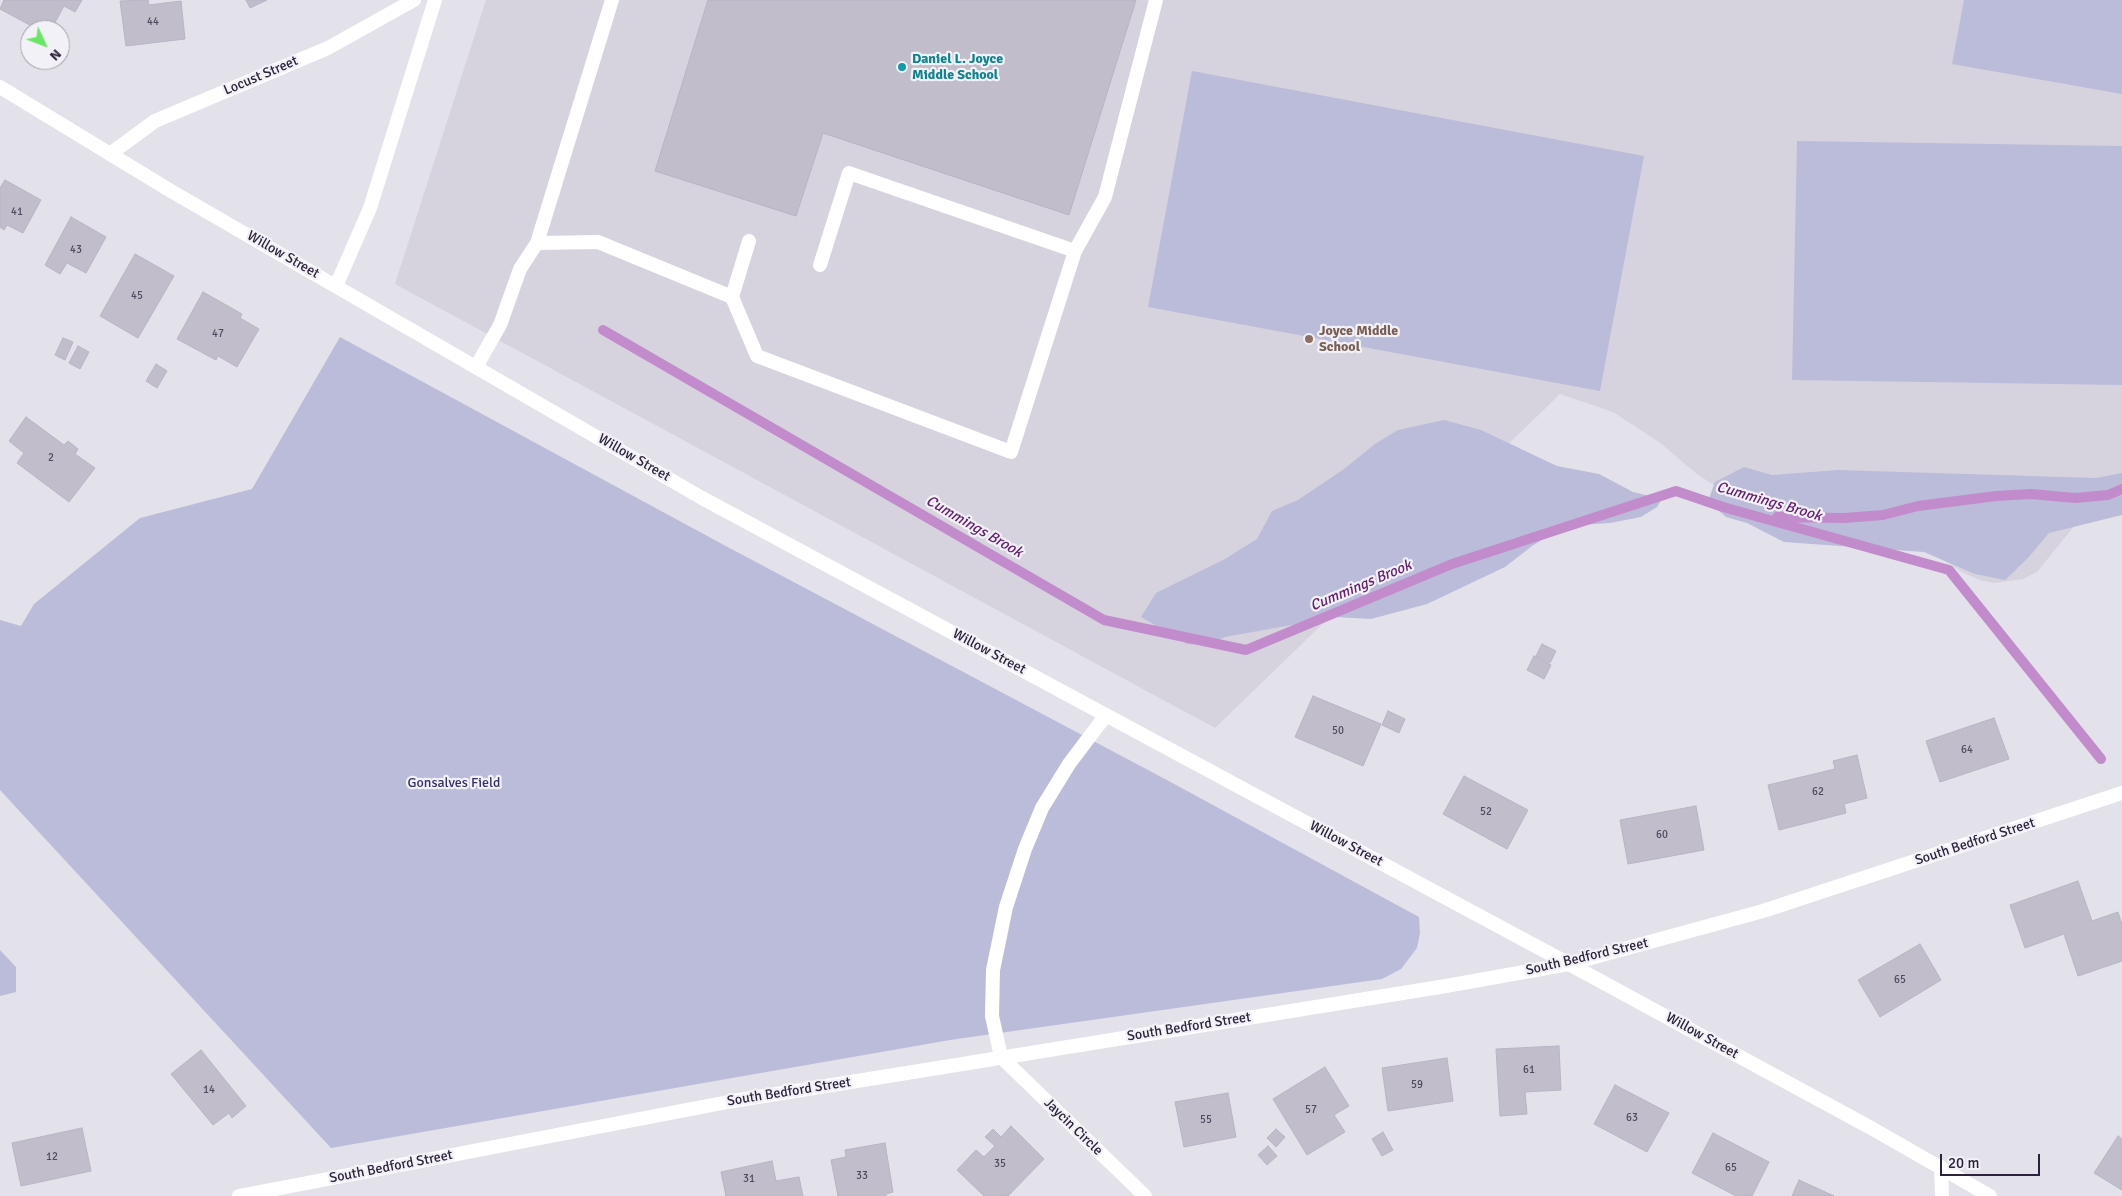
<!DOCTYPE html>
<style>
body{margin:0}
#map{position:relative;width:2122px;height:1196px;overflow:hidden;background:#e3e1ea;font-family:Signika,sans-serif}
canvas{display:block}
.north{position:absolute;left:20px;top:20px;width:50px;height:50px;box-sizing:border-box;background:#f2f1f7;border:1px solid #a39eab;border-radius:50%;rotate:133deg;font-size:14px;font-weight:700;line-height:20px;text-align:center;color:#2c2239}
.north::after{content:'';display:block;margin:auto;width:18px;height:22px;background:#69e762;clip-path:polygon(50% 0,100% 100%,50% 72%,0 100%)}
.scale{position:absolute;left:1940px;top:1154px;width:100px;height:22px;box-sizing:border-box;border:2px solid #2c2239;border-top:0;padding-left:6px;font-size:15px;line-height:18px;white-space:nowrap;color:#2c2239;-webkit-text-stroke:4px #f2f1f7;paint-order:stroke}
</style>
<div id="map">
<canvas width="2122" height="1196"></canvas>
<div class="north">N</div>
<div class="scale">20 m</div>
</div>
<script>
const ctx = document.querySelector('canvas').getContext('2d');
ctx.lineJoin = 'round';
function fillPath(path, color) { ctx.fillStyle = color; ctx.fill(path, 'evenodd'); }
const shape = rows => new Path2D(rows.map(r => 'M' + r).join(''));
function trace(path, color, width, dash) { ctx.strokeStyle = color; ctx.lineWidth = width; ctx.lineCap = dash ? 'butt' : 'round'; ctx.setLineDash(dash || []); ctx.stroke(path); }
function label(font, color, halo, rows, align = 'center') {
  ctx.font = font + ' Signika,sans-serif'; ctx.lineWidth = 4.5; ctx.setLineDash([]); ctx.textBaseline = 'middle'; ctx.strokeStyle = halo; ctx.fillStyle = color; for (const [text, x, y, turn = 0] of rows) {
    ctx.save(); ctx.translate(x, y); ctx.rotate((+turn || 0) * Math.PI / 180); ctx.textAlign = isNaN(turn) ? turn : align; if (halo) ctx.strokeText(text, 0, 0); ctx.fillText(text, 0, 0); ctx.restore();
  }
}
fillPath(shape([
 [486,0,2122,0,2122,477,2088,509,2037,572,2023,579,1994,583,1980,580,1964,573,1911,540,1723,491,1698,475,1659,442,1613,412,1560,394,1215,728,395,284]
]), '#d6d2de');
fillPath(shape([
 [1964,0,2122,0,2122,94,1952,64],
 [1192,71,1644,156,1600,391,1148,307],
 [1797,141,2122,146,2122,385,1792,380],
 [340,337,722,544,1165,779,1419,917,1420,933,1417,948,1401,969,1382,979,950,1040,331,1148,0,790,0,620,21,626,34,604,140,518,252,489],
 [1444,420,1481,430,1557,466,1599,474,1633,492,1662,499,1657,507,1641,517,1610,523,1564,526,1532,546,1505,567,1427,604,1371,619,1336,617,1225,637,1207,645,1187,644,1141,617,1156,593,1225,559,1257,539,1272,511,1298,500,1344,469,1375,444,1398,430],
 [1744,467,1772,475,1838,470,2096,478,2122,473,2122,515,2049,533,2028,558,2005,580,1975,574,1924,552,1784,542,1747,523,1726,517,1708,501,1715,482],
 [0,950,16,967,16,992,0,996]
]), '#bbbcda');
trace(shape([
 [603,330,1104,620,1246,650,1452,564,1676,491,1723,507,1949,570,2101,759],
 [1777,517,1844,518,1883,515,1918,506,1996,496,2031,494,2075,498,2108,495,2122,489]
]), '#c28ccc', 10);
const building = shape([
 [4,0,82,0,75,12,64,6,51,30,39,30,0,9,4,0],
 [148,0,149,5,181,1,185,39,126,46,120,1,148,0],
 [246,0,267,0,250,8,246,0],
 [708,0,1136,0,1069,215,823,133,796,216,655,171,708,0],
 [5,180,41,200,23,233,7,225,4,230,0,227,0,188,5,180],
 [71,217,106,237,86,273,67,263,60,274,45,265,71,217],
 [135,254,174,276,138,338,100,316,135,254],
 [203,292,242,314,240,318,259,329,237,367,218,356,216,360,177,339,203,292],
 [63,338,73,342,65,360,55,355,63,338],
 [78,346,89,352,80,369,69,363,78,346],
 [156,364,167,371,157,388,146,381,156,364],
 [26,417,64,445,68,441,78,449,75,454,95,468,69,502,17,463,24,453,9,441,26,417],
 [1542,644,1556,651,1550,663,1536,656,1542,644],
 [1534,656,1551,665,1544,679,1527,670,1534,656],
 [1313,696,1381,724,1363,766,1295,737,1313,696],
 [1388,711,1405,719,1399,733,1382,725,1388,711],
 [1994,718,2009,759,1940,782,1926,741,1994,718],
 [1857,755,1867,798,1844,804,1846,813,1779,830,1768,785,1835,769,1833,761,1857,755],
 [1464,776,1528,810,1507,849,1443,814,1464,776],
 [1696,806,1704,850,1628,864,1620,820,1696,806],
 [2078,881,2092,921,2118,912,2122,925,2122,961,2078,976,2064,934,2025,948,2010,905,2078,881],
 [1920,944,1941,980,1880,1017,1858,980,1920,944],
 [1559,1046,1561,1090,1525,1092,1527,1114,1500,1116,1496,1049,1559,1046],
 [201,1050,246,1106,232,1118,229,1113,213,1125,171,1074,201,1050],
 [1447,1058,1453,1101,1388,1111,1382,1068,1447,1058],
 [1325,1067,1349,1106,1334,1115,1345,1132,1307,1155,1273,1099,1325,1067],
 [1615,1085,1669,1113,1647,1152,1594,1124,1615,1085],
 [1228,1093,1236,1137,1184,1147,1175,1102,1228,1093],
 [1011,1126,1044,1159,1008,1196,984,1196,957,1170,976,1150,984,1157,995,1146,985,1137,993,1129,1001,1137,1011,1126],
 [82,1128,91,1171,21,1186,12,1143,82,1128],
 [1276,1129,1285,1137,1276,1147,1267,1138,1276,1129],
 [1383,1132,1393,1150,1382,1156,1372,1139,1383,1132],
 [1713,1133,1769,1162,1752,1196,1736,1196,1692,1173,1713,1133],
 [2118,1136,2122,1139,2122,1190,2094,1173,2118,1136],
 [885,1143,893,1192,886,1194,886,1196,838,1196,831,1160,846,1157,845,1150,885,1143],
 [1268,1146,1277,1156,1267,1165,1258,1155,1268,1146],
 [772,1161,776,1181,799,1177,803,1196,726,1196,721,1172,772,1161],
 [1799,1180,1834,1196,1792,1196,1799,1180]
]);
fillPath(building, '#c1bdcb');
trace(building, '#b8b4c3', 1);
trace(shape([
 [537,243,598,242,732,297,757,356,1011,452,1075,251,849,173,820,265],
 [1075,251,1105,197,1156,0],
 [732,297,749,241],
 [476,367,500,325,520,269,537,243,612,0],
 [1001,1057,992,1016,993,970,1006,907,1025,849,1042,808,1069,764,1106,715],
 [1941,1167,1942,1196]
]), '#fff', 14);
trace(shape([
 [110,154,155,121,328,48,414,0],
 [336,286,370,208,435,0],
 [1001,1057,1145,1196],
 [239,1196,733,1101,1446,986,1569,964,1763,911,2122,793]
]), '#fff', 14);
trace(shape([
 [0,87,171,191,702,498,1569,964,1873,1129,1990,1196]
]), '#fff', 14);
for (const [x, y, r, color] of [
 [902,67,5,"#0f9aa8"],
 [1309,339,5,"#8d6e63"]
]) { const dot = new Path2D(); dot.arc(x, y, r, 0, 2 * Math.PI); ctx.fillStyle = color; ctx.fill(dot); trace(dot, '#f2f1f7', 2); }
label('11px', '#51495e', null, [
 ["44",153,22],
 ["41",17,212],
 ["43",76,250],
 ["45",137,296],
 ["47",218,334],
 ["2",51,458],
 ["50",1338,731],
 ["64",1967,750],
 ["62",1818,792],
 ["52",1486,812],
 ["60",1662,835],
 ["65",1900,980],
 ["61",1529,1070],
 ["59",1417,1085],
 ["14",209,1090],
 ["57",1311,1110],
 ["63",1632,1118],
 ["55",1206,1120],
 ["12",52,1157],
 ["35",1000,1164],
 ["65",1731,1168],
 ["33",862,1176],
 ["31",749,1179]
]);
label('bold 14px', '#0d838f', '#f2f1f7', [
 ["Daniel L. Joyce",912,59],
 ["Middle School",912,75]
], 'left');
label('14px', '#2c2239', '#f2f1f7', [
 ["Locust Street",261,76,-23],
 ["Willow Street",283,255,30],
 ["Willow Street",634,458,30],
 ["Willow Street",989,652,28],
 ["South Bedford Street",1975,842,-18],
 ["Willow Street",1346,844,28],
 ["South Bedford Street",1587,957,-13],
 ["South Bedford Street",1189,1027,-9],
 ["Willow Street",1702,1036,29],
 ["South Bedford Street",789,1092,-9],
 ["Jaycin Circle",1073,1127,44],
 ["South Bedford Street",391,1167,-11]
]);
label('bold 14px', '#785e54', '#f2f1f7', [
 ["Joyce Middle",1319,331],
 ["School",1319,347]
], 'left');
label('14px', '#35306d', '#f2f1f7', [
 ["Gonsalves Field",454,783]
]);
label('italic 15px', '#662171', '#f2f1f7', [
 ["Cummings Brook",1769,502,16],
 ["Cummings Brook",974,527,30],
 ["Cummings Brook",1361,586,-23]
]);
</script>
